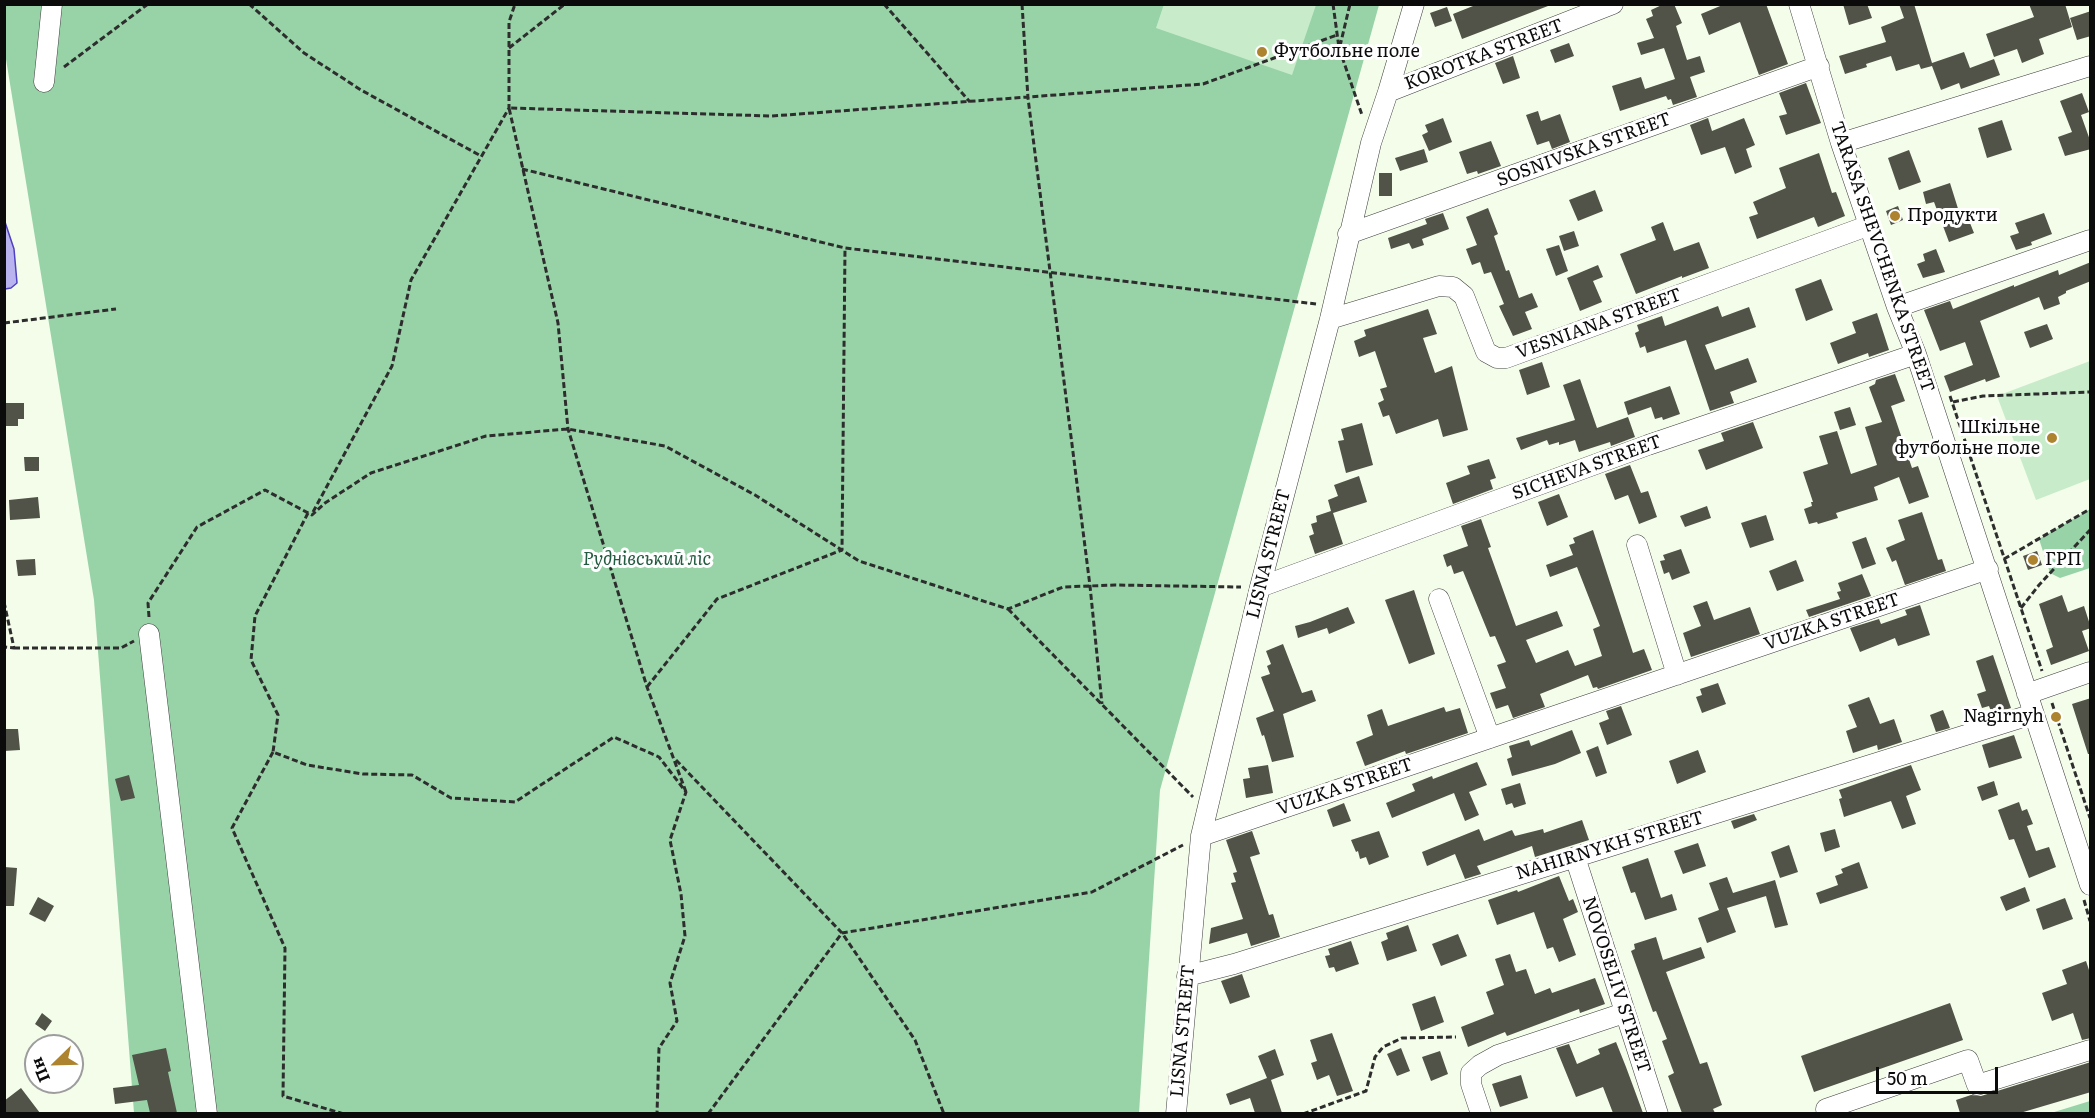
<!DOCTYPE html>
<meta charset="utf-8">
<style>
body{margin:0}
#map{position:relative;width:2095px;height:1118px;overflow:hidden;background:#f3fdea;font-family:Literata,serif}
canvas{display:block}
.frame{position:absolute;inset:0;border:6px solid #0b0b0b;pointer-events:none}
.north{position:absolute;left:24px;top:1034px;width:60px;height:60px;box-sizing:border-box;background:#fff;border:2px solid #9d9d9d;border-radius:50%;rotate:247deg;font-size:16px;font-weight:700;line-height:24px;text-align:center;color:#0b0b0b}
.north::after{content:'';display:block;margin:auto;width:21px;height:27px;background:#ad8330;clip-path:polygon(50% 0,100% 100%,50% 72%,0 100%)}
.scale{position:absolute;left:1876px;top:1067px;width:122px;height:27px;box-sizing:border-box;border:3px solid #0b0b0b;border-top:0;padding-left:8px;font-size:18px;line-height:21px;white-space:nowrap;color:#0b0b0b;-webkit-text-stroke:4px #fff;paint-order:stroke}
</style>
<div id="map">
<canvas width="2095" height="1118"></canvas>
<div class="frame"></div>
<div class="north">Пн</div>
<div class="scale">50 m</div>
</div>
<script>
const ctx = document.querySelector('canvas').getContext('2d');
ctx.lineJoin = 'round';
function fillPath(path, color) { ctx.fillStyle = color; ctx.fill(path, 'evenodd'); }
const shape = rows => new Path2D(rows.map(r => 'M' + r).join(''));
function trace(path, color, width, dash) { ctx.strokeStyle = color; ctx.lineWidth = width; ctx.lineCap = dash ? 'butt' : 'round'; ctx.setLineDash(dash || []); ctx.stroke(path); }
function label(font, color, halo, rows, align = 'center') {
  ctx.font = font + ' Literata,serif'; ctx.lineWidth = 6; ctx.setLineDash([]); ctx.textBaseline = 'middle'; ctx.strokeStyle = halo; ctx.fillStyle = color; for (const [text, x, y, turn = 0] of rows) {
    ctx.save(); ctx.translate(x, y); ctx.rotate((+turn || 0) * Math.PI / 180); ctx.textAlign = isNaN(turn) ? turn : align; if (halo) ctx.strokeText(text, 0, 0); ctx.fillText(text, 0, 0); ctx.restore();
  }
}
fillPath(shape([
 [7,4,1379,5,1160,790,1139,1113,134,1113,94,600,5,53,4,10],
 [2090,509,2090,568,2060,578,2050,573,2039,539],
 [2090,1101,2090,1113,2051,1113]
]), '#98d3a8');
fillPath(shape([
 [1164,4,1316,4,1316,5,1292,75,1156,28],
 [2090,361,2090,479,2036,500,1997,396]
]), '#c8ecca');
const water = shape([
 [4,219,14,249,17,283,11,288,5,289,4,219]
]);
fillPath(water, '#b9b3f0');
trace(water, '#4f41c0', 1.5);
fillPath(shape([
 [1478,4,1548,4,1548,6,1462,39,1453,14],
 [1664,4,1674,4,1682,23,1676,26,1687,60,1700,56,1705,72,1690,77,1697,97,1673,105,1671,99,1668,100,1666,96,1620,111,1612,86,1641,77,1645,89,1675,79,1664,48,1641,55,1637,43,1654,38,1646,19,1653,16,1651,10],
 [1725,4,1766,4,1788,64,1759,75,1740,22,1709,35,1701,14],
 [1843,4,1867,4,1872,18,1849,25],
 [1899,4,1914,4,1932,63,1964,52,1970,68,1994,59,2000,75,1961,89,1959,83,1941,90,1932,66,1921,69,1919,64,1896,71,1891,56,1866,64,1867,67,1845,74,1839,56,1886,42,1881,27,1904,18],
 [2029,4,2065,4,2072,27,2039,39,2044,54,2022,63,2017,49,1994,57,1986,34,2034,17],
 [1447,7,1452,21,1435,27,1430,13],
 [2091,11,2091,36,2077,40,2070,18],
 [1569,43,1574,56,1555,63,1550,50],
 [1513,56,1520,78,1503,84,1495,63],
 [1806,83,1821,123,1786,135,1779,116,1787,114,1779,93],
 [2082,93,2089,112,2081,115,2091,143,2091,149,2065,156,2058,137,2072,132,2060,101],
 [1538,111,1541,121,1560,114,1570,142,1552,149,1549,141,1537,145,1526,115],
 [1443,118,1452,142,1429,151,1422,135,1428,132,1425,125],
 [1708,118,1712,131,1744,118,1755,145,1746,149,1752,167,1735,174,1725,147,1701,155,1690,125],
 [2002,120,2012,150,1987,158,1978,128],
 [1491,141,1501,166,1478,174,1477,171,1467,174,1459,152],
 [1424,149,1428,162,1400,171,1395,158],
 [1909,150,1921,182,1899,190,1888,158],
 [1819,153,1832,193,1836,192,1845,216,1818,227,1814,217,1757,239,1749,217,1758,214,1753,202,1786,188,1779,168],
 [1379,173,1392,173,1392,196,1379,196],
 [1950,183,1960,215,1966,213,1974,233,1949,242,1934,202,1926,204,1923,192],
 [1595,190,1603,211,1578,221,1569,200],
 [1898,206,1903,220,1891,225,1886,211],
 [1488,208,1498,234,1494,236,1506,271,1509,270,1519,298,1532,293,1538,307,1525,312,1532,329,1513,336,1499,306,1504,304,1491,272,1484,274,1480,262,1472,265,1466,249,1477,245,1466,217],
 [1443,213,1449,229,1422,239,1424,245,1412,249,1409,243,1391,249,1388,238,1427,224,1425,219],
 [2044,213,2052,234,2031,242,2032,245,2016,250,2010,236,2019,233,2015,223],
 [1663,222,1674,251,1699,242,1709,268,1682,278,1682,276,1636,294,1620,254,1656,240,1651,227],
 [1574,231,1579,246,1564,251,1559,236],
 [1559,245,1568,271,1556,276,1546,249],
 [1936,249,1945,272,1923,278,1917,264,1925,261,1923,254],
 [2091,262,2091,281,2066,291,2066,293,2058,297,2060,304,2044,310,2039,297,1980,321,2000,377,1986,382,1985,379,1950,392,1944,376,1973,365,1965,342,1940,351,1924,310,1950,301,1953,309,2014,285,2014,287,2058,270,2059,275],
 [1598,265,1603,277,1593,281,1602,302,1580,311,1567,278],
 [1821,279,1833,310,1806,321,1795,289],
 [1718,306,1722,317,1749,307,1756,327,1705,345,1715,370,1748,358,1757,382,1730,392,1734,403,1710,411,1686,340,1647,353,1645,346,1640,348,1635,333,1639,331,1637,325,1662,316,1665,326],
 [1428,309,1437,334,1423,338,1435,373,1452,366,1468,430,1443,437,1438,419,1396,434,1389,415,1383,417,1378,403,1384,400,1380,389,1387,387,1375,351,1359,357,1354,341,1366,336,1364,330],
 [1877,313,1889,350,1869,357,1868,353,1838,364,1830,343,1856,333,1852,322],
 [2047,324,2053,339,2030,348,2024,332],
 [1542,362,1550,387,1527,395,1519,370],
 [1895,374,1905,401,1891,406,1912,468,1918,466,1929,497,1909,504,1899,477,1874,487,1878,500,1836,513,1838,518,1818,524,1817,522,1809,524,1804,509,1812,506,1811,502,1813,502,1803,472,1828,464,1819,436,1837,431,1851,474,1877,465,1865,427,1882,422,1869,387,1875,384,1876,380],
 [1580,379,1597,428,1628,417,1635,437,1611,446,1610,442,1579,452,1575,440,1559,445,1559,442,1549,445,1547,440,1521,450,1516,438,1575,420,1563,385],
 [1670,386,1680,414,1663,420,1662,417,1655,419,1651,407,1628,415,1624,402],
 [4,403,24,403,24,419,18,419,18,426,4,426],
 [1850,407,1856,425,1840,430,1834,412],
 [1753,422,1763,448,1706,470,1698,450,1724,441,1721,433],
 [1362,423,1373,465,1346,473,1338,441,1344,440,1341,429],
 [24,457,39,457,39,471,25,471],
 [1489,459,1496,478,1490,480,1493,489,1453,504,1446,483,1470,474,1467,466],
 [1630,465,1641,493,1648,491,1657,517,1639,524,1628,495,1615,500,1605,474],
 [1359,476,1367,502,1333,513,1343,544,1315,554,1309,536,1314,534,1311,524,1317,522,1316,516,1331,511,1328,500,1338,496,1334,485],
 [1559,494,1568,517,1547,526,1538,502],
 [38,497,40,518,10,520,9,500],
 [1707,506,1711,518,1685,527,1680,516],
 [1922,512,1938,560,1942,559,1946,571,1905,585,1896,560,1892,562,1886,548,1905,540,1898,520],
 [1766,515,1774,540,1750,548,1741,523],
 [1481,519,1491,547,1488,548,1516,626,1557,611,1563,626,1526,640,1536,663,1568,650,1575,666,1602,656,1593,629,1600,626,1577,567,1550,577,1546,565,1573,555,1569,545,1575,543,1573,538,1593,530,1633,653,1644,649,1652,670,1598,689,1597,687,1593,688,1588,675,1540,694,1545,707,1513,718,1508,705,1496,709,1490,693,1506,688,1497,665,1506,662,1495,636,1490,637,1463,571,1454,574,1451,565,1447,567,1443,555,1468,546,1461,526],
 [1866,537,1876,564,1862,569,1852,542],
 [1681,549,1690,573,1672,580,1669,572,1664,574,1660,561,1665,560,1663,555],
 [2037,551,2042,565,2028,570,2023,556],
 [35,559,36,575,18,576,16,560],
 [1796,560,1804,581,1777,591,1769,571],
 [1862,574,1871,596,1809,617,1806,610,1840,599,1837,592,1841,591,1838,583],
 [1414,590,1435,654,1409,664,1385,600],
 [2062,595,2068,612,2084,606,2091,628,2082,631,2089,651,2051,665,2046,650,2053,647,2039,604],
 [1707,601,1714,620,1750,607,1760,634,1691,657,1683,633,1701,626,1693,606],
 [1920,605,1930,635,1898,646,1895,638,1860,652,1850,628,1879,619,1881,624,1907,615,1905,610],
 [1348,607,1355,623,1329,634,1327,628,1298,638,1295,626,1310,622],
 [1283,644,1302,693,1312,690,1316,701,1283,714,1294,757,1272,762,1264,735,1262,736,1256,718,1274,711,1261,677,1270,674,1267,666,1271,664,1266,651],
 [1993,655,2011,708,1992,714,1989,706,1982,708,1977,694,1986,691,1976,661],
 [1718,683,1726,704,1702,713,1696,697,1702,695,1700,689],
 [1869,697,1880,724,1894,719,1902,742,1878,750,1877,745,1853,753,1846,731,1857,727,1848,705],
 [2091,698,2091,754,2088,754,2072,704],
 [1621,706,1632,735,1607,745,1599,723,1609,719,1606,711],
 [1444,707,1446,712,1460,708,1468,733,1406,754,1405,751,1365,766,1356,742,1373,735,1367,715,1382,709,1388,726],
 [1943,710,1950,728,1936,732,1930,715],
 [4,729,18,729,20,750,4,751],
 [1572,730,1581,753,1555,764,1512,776,1507,759,1512,757,1509,746,1529,740,1531,746],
 [2014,735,2022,758,1989,768,1982,745],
 [1598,746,1607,773,1596,777,1586,751],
 [1698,750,1706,772,1677,784,1669,761],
 [1477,762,1487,785,1469,792,1479,815,1465,821,1454,793,1392,818,1386,803,1415,791,1412,784,1432,776,1433,779],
 [1268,765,1273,793,1246,798,1243,779,1250,778,1248,768],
 [1911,765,1921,790,1906,796,1916,824,1902,829,1891,801,1844,817,1839,799,1842,798,1839,790],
 [129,775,135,798,121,801,115,779],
 [1994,781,1998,795,1982,801,1977,787],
 [1520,783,1526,804,1514,808,1512,803,1506,805,1501,789],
 [2019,802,2022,811,2027,809,2033,824,2027,826,2036,851,2049,847,2056,867,2029,878,2014,839,2009,840,1998,810],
 [1344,803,1351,821,1333,827,1327,810],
 [1754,814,1757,820,1734,829,1731,821],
 [1582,820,1589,840,1535,857,1532,846,1477,866,1481,874,1465,879,1455,854,1427,866,1422,852,1479,829,1484,841,1512,830,1515,836,1543,829,1544,833],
 [1835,829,1840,847,1825,852,1820,833],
 [1252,831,1260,854,1250,857,1269,915,1273,914,1280,937,1251,946,1247,933,1209,944,1211,928,1243,919,1231,883,1236,882,1233,873,1237,872,1226,840],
 [1379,831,1389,857,1369,865,1366,857,1360,859,1358,851,1356,852,1351,840],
 [1698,843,1706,866,1683,874,1674,851],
 [1789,845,1798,872,1780,878,1771,852],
 [1648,858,1661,898,1672,894,1677,910,1645,920,1635,892,1631,893,1622,867],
 [1859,862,1868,888,1820,904,1816,893,1838,885,1835,876,1843,873,1841,869],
 [4,867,17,868,14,906,4,906],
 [1559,876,1569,901,1573,899,1578,912,1563,919,1576,955,1559,962,1553,947,1547,949,1534,912,1497,925,1488,900,1517,890,1518,892],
 [1727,877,1733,893,1775,880,1788,925,1775,928,1766,896,1727,908,1736,932,1707,943,1698,918,1719,910,1709,883],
 [2025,887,2030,901,2006,911,2000,897],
 [38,897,54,906,45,922,29,914],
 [2065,898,2073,919,2043,930,2036,909],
 [1408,925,1417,951,1387,961,1381,942,1388,939,1386,933],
 [1458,934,1467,956,1441,966,1432,944],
 [1656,937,1663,960,1701,947,1705,958,1666,972,1700,1064,1707,1062,1722,1105,1713,1109,1715,1113,1682,1113,1668,1076,1674,1073,1662,1041,1667,1039,1656,1011,1653,1012,1631,951,1635,949,1634,944],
 [1351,941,1359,964,1336,972,1334,967,1329,968,1325,956,1330,955,1328,949],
 [1510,954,1516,972,1526,969,1535,994,1550,988,1552,993,1595,978,1605,1004,1580,1013,1579,1009,1507,1036,1505,1032,1468,1047,1461,1027,1494,1014,1486,992,1504,985,1495,959],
 [2086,961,2091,976,2091,1038,2082,1040,2073,1013,2052,1021,2042,993,2067,984,2062,970],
 [1242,974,1250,997,1230,1004,1221,981],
 [1435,996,1444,1022,1421,1031,1412,1004],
 [1950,1003,1963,1040,1814,1092,1801,1056],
 [42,1013,52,1021,45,1031,35,1024],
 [1332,1033,1353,1091,1337,1096,1329,1075,1317,1080,1311,1063,1317,1061,1310,1040],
 [1616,1042,1626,1067,1643,1113,1613,1113,1603,1087,1576,1097,1556,1048,1569,1044,1577,1064,1600,1054,1598,1049],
 [166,1048,171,1071,168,1072,177,1113,150,1113,147,1100,115,1104,113,1088,139,1085,132,1055],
 [1401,1048,1410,1071,1397,1076,1387,1054],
 [1275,1049,1284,1075,1271,1080,1282,1113,1255,1113,1250,1098,1230,1105,1226,1094,1267,1078,1258,1056],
 [1440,1051,1448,1074,1431,1081,1422,1057],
 [2091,1062,2091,1092,2020,1113,1960,1113,1956,1100,1971,1095,1981,1096],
 [1521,1075,1528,1098,1500,1107,1492,1084],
 [21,1088,40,1113,4,1113,4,1101]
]), '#515248');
const minor = shape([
 [1799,4,1841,143,1897,307,1916,354,2090,885],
 [44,82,52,4],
 [1388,92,1613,4],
 [1841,143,2090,66],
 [1348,234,1819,66],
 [1897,307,2090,240],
 [1330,319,1439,286,1453,287,1464,296,1486,352,1497,358,1506,358,1870,225],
 [1637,545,1677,675],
 [1260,587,1648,445,1916,354],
 [1439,599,1490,738],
 [149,634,207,1114],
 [2027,694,2090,672],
 [1201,836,1988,569],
 [1575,857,1658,1114],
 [1187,976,1234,964,2033,714],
 [1176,1114,1201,836,1260,587,1330,319,1371,143,1388,92,1414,4],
 [1481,1114,1471,1084,1471,1073,1480,1065,1498,1055,1624,1013],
 [1827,1114,1826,1109,1968,1060,1977,1085,2090,1050]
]);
trace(minor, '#3e3e3e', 21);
trace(shape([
 [249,4,304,53,361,90,481,156],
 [884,4,970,102],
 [1022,4,1028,98,1090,586,1102,704],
 [1333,4,1339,48,1362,115],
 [1340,46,1350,4],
 [509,48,565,4],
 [64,67,148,4],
 [522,169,845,248,1316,304],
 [4,323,116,309],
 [1950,396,2042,671],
 [1953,402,1983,396,2090,392],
 [313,512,392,366,411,280,509,108,509,22,515,4],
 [308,513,255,616,251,660,278,715,273,752,307,765,363,774,412,775,451,798,515,802,614,737,659,757,686,792,670,840,681,894,685,936,670,983,677,1021,659,1048,657,1114],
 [2004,559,2090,509],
 [4,602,14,648,4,647],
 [2021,608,2039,585,2090,530],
 [1008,609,1193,797],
 [149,617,148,603,197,527,265,490,312,515,325,503,371,473,486,436,568,429,665,446,755,495,859,561,1008,609,1063,587,1115,585,1241,587],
 [14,648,121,648,134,641],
 [647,687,717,599,842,550,845,248],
 [2052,703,2090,818],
 [273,752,232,828,285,948,283,1096,344,1114],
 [676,760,842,933,915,1040,944,1114],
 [686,792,647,687,568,429,558,323,509,108,772,116,1203,84,1337,35],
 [2084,900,2090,921],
 [649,1114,696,1114],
 [708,1114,842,933,1092,892,1183,845],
 [1303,1114,1366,1091,1375,1057,1383,1047,1402,1038,1456,1037]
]), '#2d2d2d', 3, [6, 3]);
trace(minor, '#fff', 20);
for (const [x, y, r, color] of [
 [1262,52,6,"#ad8330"],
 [1895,216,6,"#ad8330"],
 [2052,438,6,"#ad8330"],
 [2033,560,6,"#ad8330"],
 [2056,717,6,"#ad8330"]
]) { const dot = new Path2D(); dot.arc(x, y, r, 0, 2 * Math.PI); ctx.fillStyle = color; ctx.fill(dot); trace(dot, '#fff', 2); }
label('18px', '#0b0b0b', '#fff', [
 ["Футбольне поле",1274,52],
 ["Продукти",1907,216],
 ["Шкільне",2040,428,"right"],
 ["футбольне поле",2040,449,"right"],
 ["ГРП",2045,560],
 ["Nagirnyh",2044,717,"right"]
], 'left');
label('18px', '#0b0b0b', '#fff', [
 ["KOROTKA STREET",1484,55,-21],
 ["SOSNIVSKA STREET",1584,150,-20],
 ["TARASA SHEVCHENKA STREET",1882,257,71],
 ["VESNIANA STREET",1599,324,-20],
 ["SICHEVA STREET",1587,468,-20],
 ["LISNA STREET",1269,554,-76],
 ["VUZKA STREET",1832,622,-19],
 ["VUZKA STREET",1345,787,-19],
 ["NAHIRNYKH STREET",1610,846,-17],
 ["NOVOSELIV STREET",1616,985,72],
 ["LISNA STREET",1183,1031,-85]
]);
label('italic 18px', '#225b3f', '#fff', [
 ["Руднівський ліс",647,560]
]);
</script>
